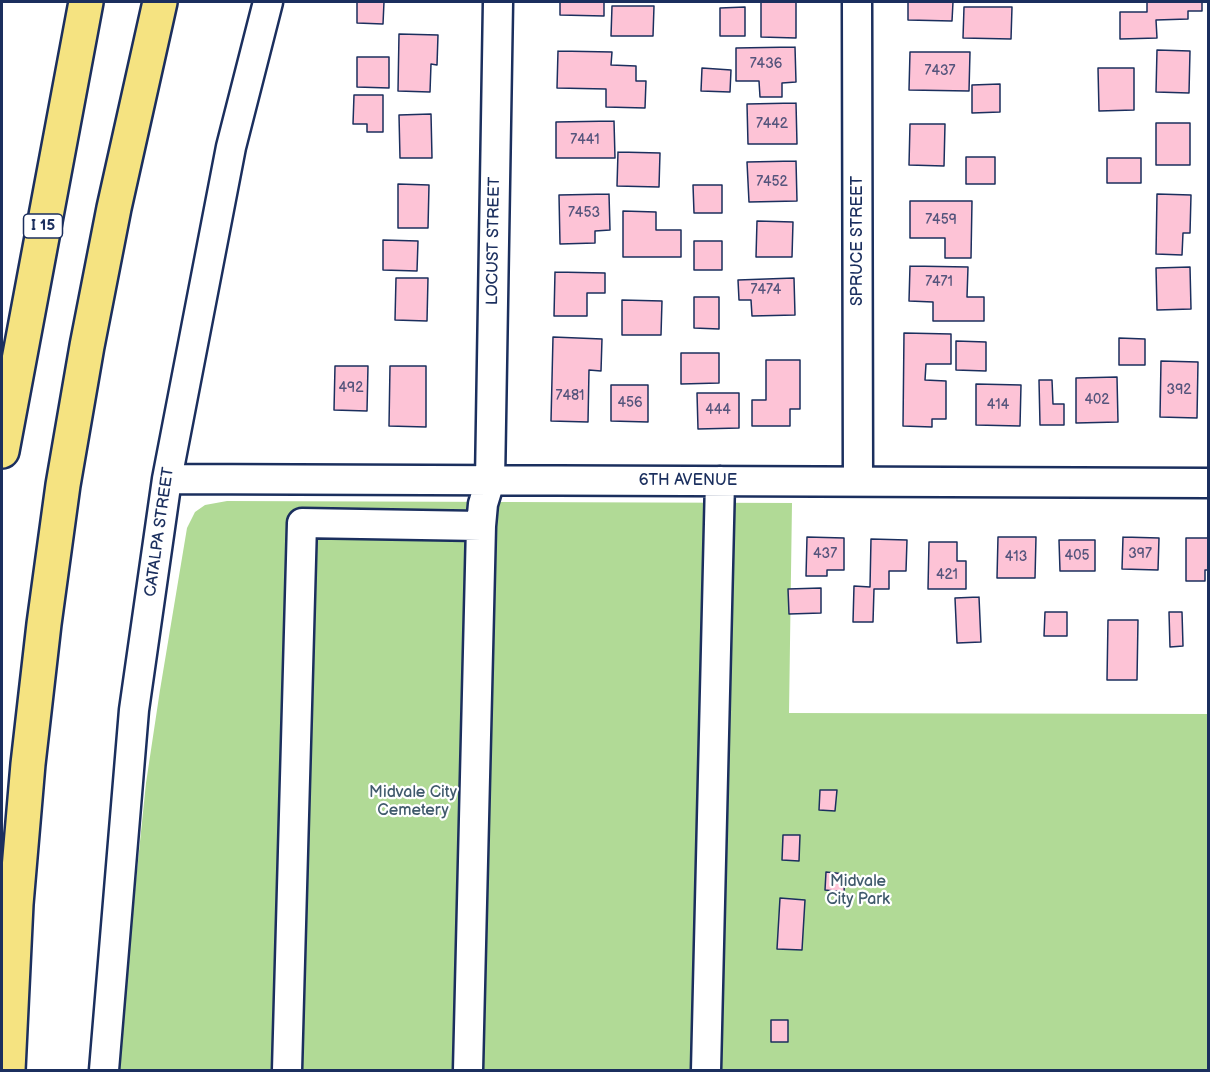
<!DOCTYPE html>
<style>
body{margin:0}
#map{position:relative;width:1210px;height:1072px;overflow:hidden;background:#fff;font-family:"Balsamiq Sans",sans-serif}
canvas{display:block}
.frame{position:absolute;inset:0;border:3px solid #1b2f5e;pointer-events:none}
</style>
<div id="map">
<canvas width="1210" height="1072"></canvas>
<div class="frame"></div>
</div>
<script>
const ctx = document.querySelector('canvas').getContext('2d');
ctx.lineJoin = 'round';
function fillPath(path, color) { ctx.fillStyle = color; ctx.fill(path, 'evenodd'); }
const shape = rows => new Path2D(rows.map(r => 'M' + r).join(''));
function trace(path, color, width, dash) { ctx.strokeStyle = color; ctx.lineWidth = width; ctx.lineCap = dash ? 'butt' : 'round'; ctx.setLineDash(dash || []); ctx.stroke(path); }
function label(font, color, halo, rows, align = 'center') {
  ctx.font = font + ' "Balsamiq Sans",sans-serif'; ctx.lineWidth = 4.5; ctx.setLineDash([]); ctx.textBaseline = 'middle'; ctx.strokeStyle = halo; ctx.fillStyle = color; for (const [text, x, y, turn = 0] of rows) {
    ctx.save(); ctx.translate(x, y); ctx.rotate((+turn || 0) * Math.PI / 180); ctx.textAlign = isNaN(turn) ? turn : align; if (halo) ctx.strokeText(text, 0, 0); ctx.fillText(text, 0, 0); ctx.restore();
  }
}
fillPath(shape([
 [227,501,792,503,789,713,1208,714,1208,1070,119,1070,124,998,146,783,160,690,187,528,195,512,205,505]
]), '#b1da96');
const building = shape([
 [357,2,384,2,383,24,357,23,357,2],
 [560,2,604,2,604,16,560,15,560,2],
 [761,2,796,2,796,38,761,37,761,2],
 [908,2,953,2,952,21,908,20,908,2],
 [1147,2,1202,2,1202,11,1188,11,1188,19,1156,20,1157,38,1120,39,1120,12,1147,12,1147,2],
 [612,6,654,6,653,36,611,36,612,6],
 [745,7,745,36,720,36,720,8,745,7],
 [964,7,1012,7,1011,39,963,38,964,7],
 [399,34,438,35,437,65,431,64,430,92,398,91,399,34],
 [795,47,796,82,782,83,782,97,760,97,759,81,736,81,736,48,795,47],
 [1157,50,1190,51,1189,93,1156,92,1157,50],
 [558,51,612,52,611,65,636,66,636,81,646,81,645,108,606,107,606,89,557,88,558,51],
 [910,52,970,52,969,91,909,90,910,52],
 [357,57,389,57,389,88,357,87,357,57],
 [702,68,731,70,730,92,701,91,702,68],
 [1098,68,1134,68,1134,110,1099,111,1098,68],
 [1000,84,1000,112,972,113,972,85,1000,84],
 [354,95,383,95,383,132,367,132,367,124,353,124,354,95],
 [796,103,797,144,748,144,747,104,796,103],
 [431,114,432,158,400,158,399,115,431,114],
 [614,121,615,158,556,158,556,122,614,121],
 [1156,123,1190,123,1190,165,1156,165,1156,123],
 [910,124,945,124,944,166,909,165,910,124],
 [618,152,660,153,659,187,617,186,618,152],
 [966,157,995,157,995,184,966,184,966,157],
 [1107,158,1141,158,1141,183,1107,183,1107,158],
 [796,161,797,201,749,202,747,162,796,161],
 [398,184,429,185,428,228,398,228,398,184],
 [693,185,722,185,722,213,694,213,693,185],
 [609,194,610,230,595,231,595,243,560,244,559,195,609,194],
 [1157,194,1191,195,1190,233,1183,233,1182,255,1156,254,1157,194],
 [910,201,972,201,971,258,945,258,945,238,910,238,910,201],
 [623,211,656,212,656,230,681,230,681,257,623,257,623,211],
 [757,221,793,222,792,257,756,257,757,221],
 [383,240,418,241,417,271,383,270,383,240],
 [694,241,722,241,722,270,694,270,694,241],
 [910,266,968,267,967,297,984,297,984,321,933,321,933,302,909,301,910,266],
 [1190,267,1191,309,1157,310,1156,268,1190,267],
 [555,272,605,273,605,293,587,293,587,316,554,316,555,272],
 [396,278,428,278,427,321,395,320,396,278],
 [794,278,795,315,752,316,751,300,739,300,738,280,794,278],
 [694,297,719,297,719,329,694,328,694,297],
 [622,300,662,301,661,335,622,335,622,300],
 [904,333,951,334,951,364,926,364,925,380,946,381,946,419,932,419,932,427,903,426,904,333],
 [553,337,602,339,601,371,589,370,588,422,551,421,553,337],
 [1119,338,1145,339,1145,365,1119,365,1119,338],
 [956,341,986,342,986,371,956,370,956,341],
 [681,353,719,353,719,383,681,384,681,353],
 [766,360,800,360,800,409,790,409,790,426,752,426,752,400,766,400,766,360],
 [1161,361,1198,362,1197,418,1160,417,1161,361],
 [335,366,368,366,367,411,334,410,335,366],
 [390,366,426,366,426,427,389,426,390,366],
 [1117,377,1118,422,1076,423,1076,378,1117,377],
 [1039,380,1052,380,1053,404,1064,404,1064,425,1040,425,1039,380],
 [976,384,1021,385,1020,426,976,425,976,384],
 [611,385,648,385,648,422,611,421,611,385],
 [697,393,739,393,739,428,698,429,697,393],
 [807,537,844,538,844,570,827,570,827,576,806,576,807,537],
 [998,537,1036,537,1035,578,997,578,998,537],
 [1123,537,1159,538,1158,570,1122,569,1123,537],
 [1186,538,1208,538,1208,570,1205,570,1205,581,1186,581,1186,538],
 [871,539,907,540,906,571,889,571,889,589,874,589,873,622,853,622,854,586,870,587,871,539],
 [1059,540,1095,540,1095,571,1060,571,1059,540],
 [929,542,957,542,957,561,966,561,966,589,928,589,929,542],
 [821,588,821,613,789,614,788,589,821,588],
 [979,597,981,642,957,643,955,598,979,597],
 [1045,612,1067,612,1067,636,1044,636,1045,612],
 [1169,612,1182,612,1183,646,1170,647,1169,612],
 [1108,620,1138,620,1137,680,1107,680,1108,620],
 [820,790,837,790,835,811,819,810,820,790],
 [783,835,800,835,799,861,782,860,783,835],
 [826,872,845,874,844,892,825,890,826,872],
 [780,898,805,900,802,950,777,949,780,898],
 [771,1020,788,1020,788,1042,771,1042,771,1020]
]);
fillPath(building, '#fdc3d6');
trace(building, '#1b2f5e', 1.5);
const minor = shape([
 [857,2,858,481],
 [167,479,1208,483],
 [104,1070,134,710,167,479,231,147,268,2],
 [287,1070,302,523,481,526],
 [468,1070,481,526,483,504,490,481,498,2],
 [706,1070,720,481]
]);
const highway = shape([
 [2,451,86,2],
 [8,1070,16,904,28,764,44,624,63,485,87,346,114,208,160,2]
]);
trace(minor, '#1b2f5e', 33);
trace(highway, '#1b2f5e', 38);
trace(minor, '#fff', 28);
trace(highway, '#f5e381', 33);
label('14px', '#54547c', null, [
 ["7436",766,64],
 ["7437",940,71],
 ["7442",772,124],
 ["7441",585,140],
 ["7452",772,182],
 ["7453",584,213],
 ["7459",941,220],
 ["7471",939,282],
 ["7474",766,290],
 ["492",351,388],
 ["392",1179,390],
 ["7481",570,396],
 ["402",1097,400],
 ["456",630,403],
 ["414",998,405],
 ["444",718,410],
 ["437",825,554],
 ["397",1140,554],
 ["405",1077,556],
 ["413",1016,557],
 ["421",947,575]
]);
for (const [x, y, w] of [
 [43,226,39]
]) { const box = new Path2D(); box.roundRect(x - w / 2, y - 12, w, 24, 4.5); ctx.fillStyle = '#fff'; ctx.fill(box); trace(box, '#1b2f5e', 1.5); }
label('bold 15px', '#1b2f5e', null, [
 ["I 15",43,226]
]);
label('16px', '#1b2f5e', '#fff', [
 ["LOCUST STREET",494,241,-89],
 ["SPRUCE STREET",858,241,-90],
 ["6TH AVENUE",688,481],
 ["CATALPA STREET",160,532,-82]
]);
label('16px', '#405a6c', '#fff', [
 ["Midvale City",413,793],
 ["Cemetery",413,811],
 ["Midvale",858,882],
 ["City Park",858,900]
]);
</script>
